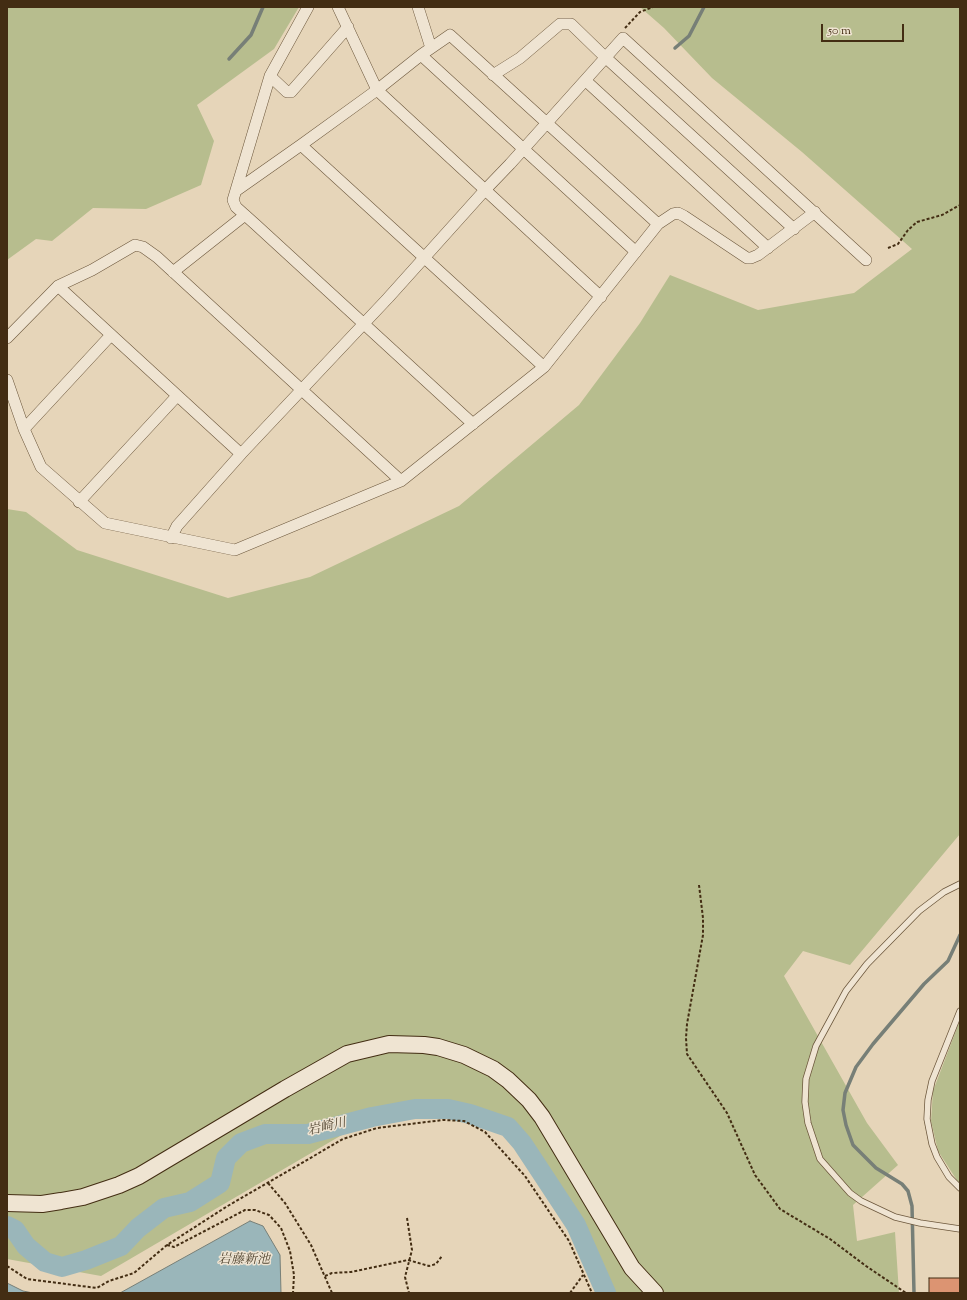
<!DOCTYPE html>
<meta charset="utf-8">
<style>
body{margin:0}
#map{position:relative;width:967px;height:1300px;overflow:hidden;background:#e6d5b9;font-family:"Sorts Mill Goudy",serif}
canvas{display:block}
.frame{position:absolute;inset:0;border:8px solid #432d13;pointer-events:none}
.scale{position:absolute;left:821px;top:24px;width:83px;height:18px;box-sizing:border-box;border:2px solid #432d13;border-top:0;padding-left:5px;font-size:12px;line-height:14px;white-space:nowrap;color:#432d13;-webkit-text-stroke:3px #efe4d2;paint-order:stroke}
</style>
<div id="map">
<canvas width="967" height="1300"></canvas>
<div class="frame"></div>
<div class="scale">50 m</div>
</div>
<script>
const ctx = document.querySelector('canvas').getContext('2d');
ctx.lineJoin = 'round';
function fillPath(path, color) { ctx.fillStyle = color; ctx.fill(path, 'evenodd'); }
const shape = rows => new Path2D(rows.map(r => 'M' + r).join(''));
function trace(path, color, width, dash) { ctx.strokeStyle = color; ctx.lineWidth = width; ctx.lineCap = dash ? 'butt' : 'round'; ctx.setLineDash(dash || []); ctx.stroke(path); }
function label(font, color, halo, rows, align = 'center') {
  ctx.font = font + ' "Sorts Mill Goudy","Noto Serif JP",serif'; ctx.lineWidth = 3; ctx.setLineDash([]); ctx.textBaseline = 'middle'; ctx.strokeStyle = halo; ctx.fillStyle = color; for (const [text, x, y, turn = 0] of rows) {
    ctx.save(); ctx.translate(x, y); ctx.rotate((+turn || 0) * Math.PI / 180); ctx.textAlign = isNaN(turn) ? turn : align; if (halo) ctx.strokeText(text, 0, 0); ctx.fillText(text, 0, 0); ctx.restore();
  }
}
fillPath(shape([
 [7,7,299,7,274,49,197,105,214,141,201,185,146,209,93,208,52,241,36,239,7,260],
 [640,7,960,7,960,834,850,965,803,951,784,976,867,1123,898,1165,853,1205,857,1241,895,1232,899,1293,599,1293,565,1217,522,1154,485,1116,459,1105,388,1108,101,1276,7,1259,7,509,26,512,77,550,228,598,310,577,459,506,579,405,640,323,670,275,758,310,854,293,912,249,802,152,712,78,664,28],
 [960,1020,960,1185,938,1151,931,1121,933,1091]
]), '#b7bd8e');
const water = shape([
 [250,1221,263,1226,280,1255,281,1293,120,1293,250,1221],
 [7,1283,23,1291,33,1293,7,1293,7,1283]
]);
fillPath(water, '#9ab6ba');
trace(water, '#777f77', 1);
trace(shape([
 [675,48,689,36,704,7],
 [229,59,251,35,263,7],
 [914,1293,912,1206,908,1191,902,1184,876,1168,853,1145,846,1125,843,1110,845,1093,856,1067,873,1044,924,984,948,961,960,935]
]), '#777f77', 3.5);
trace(shape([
 [7,1226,15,1230,26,1246,45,1262,62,1267,86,1260,121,1246,138,1228,164,1208,190,1202,220,1183,226,1158,241,1143,265,1134,308,1134,372,1117,415,1109,448,1109,470,1114,508,1127,522,1143,576,1225,606,1293]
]), '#9ab6ba', 20);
const building = shape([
 [929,1278,960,1278,960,1293,929,1293,929,1278]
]);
fillPath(building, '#dc9472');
trace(building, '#432d13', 1);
const lane = shape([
 [960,884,944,892,919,911,867,964,846,991,816,1046,806,1079,805,1102,808,1123,820,1159,850,1193,861,1201,895,1217,920,1223,960,1229],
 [960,1011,932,1081,928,1100,927,1119,932,1144,937,1157,949,1177,960,1188]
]);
const street = shape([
 [308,7,270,76,233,200,236,207,255,224,473,424],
 [338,7,377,90,601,297],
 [418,7,431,48],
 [421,55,636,252],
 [493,75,520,58,560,24,571,24,605,57,794,229],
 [270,76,287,92,291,92,348,27],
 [586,81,768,248],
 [301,145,544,367],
 [237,190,301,145,377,90,421,55,450,35,658,224],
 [173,272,245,215],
 [58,286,241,454],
 [7,338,58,286,92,270,135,245,143,247,157,257,401,481],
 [7,380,24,429,41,467,105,523,235,550,401,481,544,367,658,224,673,214,678,213,684,216,747,258,751,258,758,255,815,212],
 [24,429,111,335],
 [79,502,177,396],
 [171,538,177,526,241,454,388,298,485,190,510,164,623,38,866,260]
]);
const secondary = shape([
 [7,1203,42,1204,61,1201,83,1197,119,1185,139,1176,285,1089,347,1054,389,1044,424,1045,438,1047,464,1055,493,1069,508,1080,529,1100,542,1117,632,1268,655,1293]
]);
trace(lane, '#6c573c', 7);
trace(street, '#6c573c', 12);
trace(secondary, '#432d13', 18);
trace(shape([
 [625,28,640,12,653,7],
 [888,248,898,244,908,230,917,222,942,215,960,205],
 [699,885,703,918,703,935,687,1024,686,1038,687,1054,727,1113,755,1175,780,1209,830,1239,866,1266,906,1293],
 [268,1183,285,1203,311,1245,332,1293],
 [407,1218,412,1250,405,1277,409,1293],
 [167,1245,174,1247,245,1210,255,1210,269,1215,281,1228,290,1251,294,1275,293,1293],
 [7,1266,27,1279,97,1288,109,1281,134,1273,167,1245,226,1207,343,1139,377,1128,443,1120,464,1121,485,1132,525,1176,569,1241,592,1293],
 [325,1276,332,1273,351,1272,408,1260,429,1266,436,1264,442,1256],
 [570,1293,583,1275]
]), '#432d13', 2, [3, 2]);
trace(lane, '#efe4d2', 5.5);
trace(street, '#efe4d2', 11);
trace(secondary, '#efe4d2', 16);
label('italic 13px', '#544834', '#efe4d2', [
 ["岩崎川",327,1128,-13],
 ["岩藤新池",244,1261]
]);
</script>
